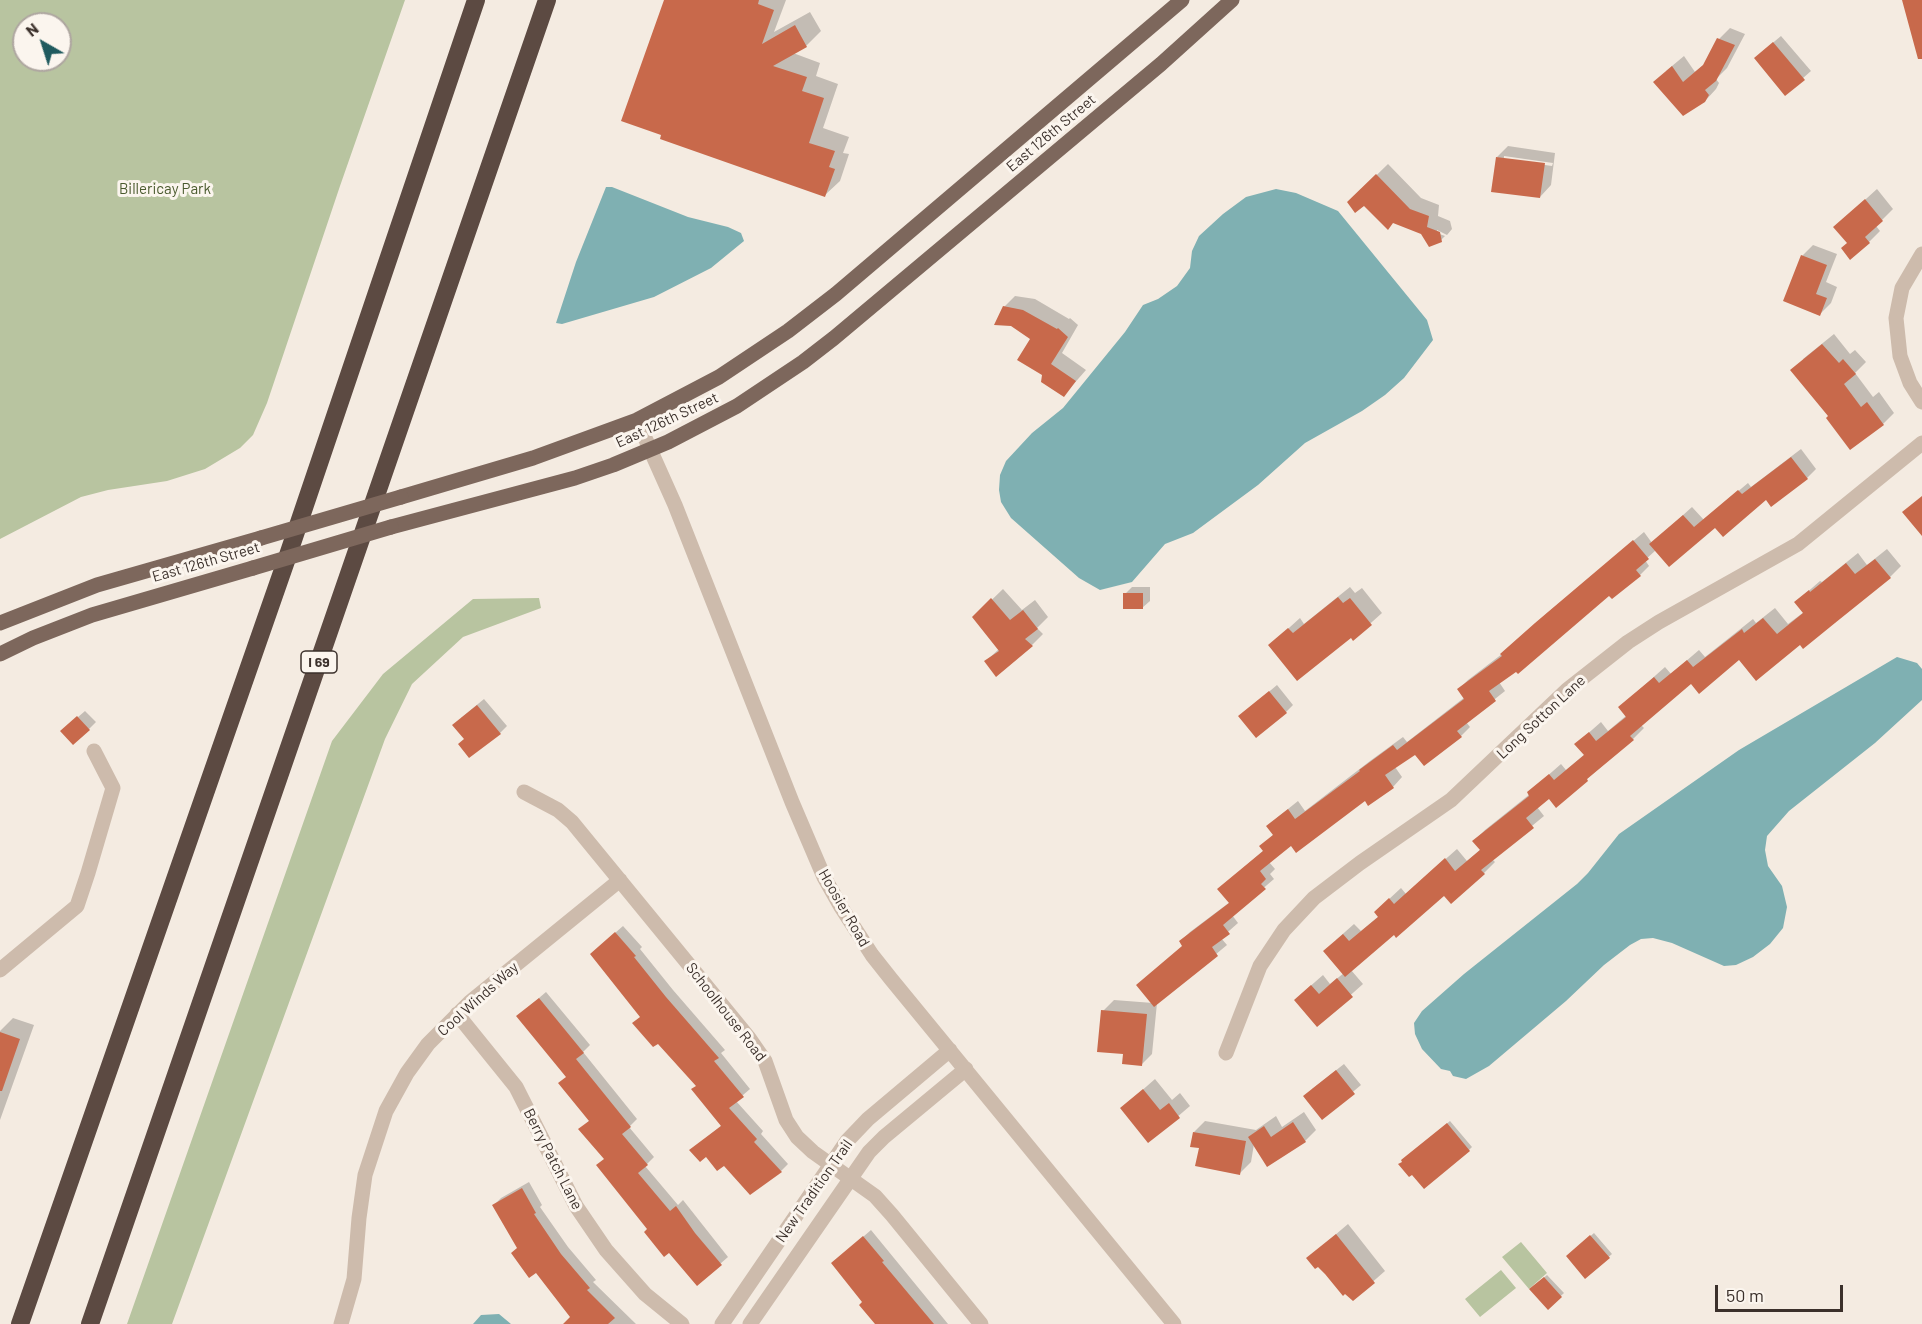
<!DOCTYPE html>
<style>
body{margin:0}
#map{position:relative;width:1922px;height:1324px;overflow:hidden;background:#f4ebe1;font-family:Barlow,sans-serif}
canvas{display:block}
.north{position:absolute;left:12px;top:12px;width:60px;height:60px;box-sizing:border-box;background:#fbf5ee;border:2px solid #aea6a0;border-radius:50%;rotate:321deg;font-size:16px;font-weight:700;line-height:24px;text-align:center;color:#3b302b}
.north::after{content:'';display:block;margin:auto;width:21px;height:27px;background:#1f5a5e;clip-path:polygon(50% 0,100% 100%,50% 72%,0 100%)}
.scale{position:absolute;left:1715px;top:1285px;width:128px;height:27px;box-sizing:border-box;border:3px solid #3b302b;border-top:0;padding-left:8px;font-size:18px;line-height:21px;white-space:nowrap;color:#3b302b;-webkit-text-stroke:4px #fbf5ee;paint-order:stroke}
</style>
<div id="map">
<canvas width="1922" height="1324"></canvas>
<div class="north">N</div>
<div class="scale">50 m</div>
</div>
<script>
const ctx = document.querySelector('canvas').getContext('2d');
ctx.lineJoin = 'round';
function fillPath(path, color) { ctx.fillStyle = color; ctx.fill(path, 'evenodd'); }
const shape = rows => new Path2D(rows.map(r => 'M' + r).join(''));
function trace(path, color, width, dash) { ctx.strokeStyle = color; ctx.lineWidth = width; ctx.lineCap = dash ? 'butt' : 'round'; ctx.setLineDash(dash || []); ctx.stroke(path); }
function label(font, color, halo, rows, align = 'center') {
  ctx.font = font + ' Barlow,sans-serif'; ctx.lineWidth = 6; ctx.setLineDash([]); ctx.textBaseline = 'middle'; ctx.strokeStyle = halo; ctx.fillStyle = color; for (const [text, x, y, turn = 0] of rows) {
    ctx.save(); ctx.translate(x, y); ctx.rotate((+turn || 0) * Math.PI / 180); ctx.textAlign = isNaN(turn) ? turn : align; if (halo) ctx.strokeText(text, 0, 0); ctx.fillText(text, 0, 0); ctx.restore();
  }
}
fillPath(shape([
 [0,0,405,0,340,186,267,403,253,435,240,448,205,469,167,481,108,490,81,497,0,539],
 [24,24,60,24,60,60,24,60],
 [539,598,541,608,463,637,412,684,385,739,172,1324,127,1324,332,741,383,674,473,599],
 [1521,1242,1547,1273,1529,1289,1502,1257],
 [1501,1270,1516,1288,1480,1317,1465,1299]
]), '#b8c4a0');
fillPath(shape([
 [606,187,612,187,688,217,728,227,741,233,744,241,711,268,654,297,562,324,556,323,576,262],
 [1276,189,1296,193,1338,211,1427,320,1433,340,1404,378,1385,395,1362,411,1305,443,1258,485,1193,533,1165,544,1132,582,1100,590,1079,578,1011,518,1001,502,999,490,1000,475,1006,461,1032,433,1063,408,1125,332,1143,305,1158,299,1177,286,1190,268,1192,251,1199,236,1223,214,1246,197],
 [1897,657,1917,663,1922,669,1922,700,1875,743,1789,811,1767,836,1765,850,1768,866,1782,886,1787,907,1783,928,1770,944,1753,957,1736,965,1724,966,1672,943,1653,938,1641,939,1630,945,1604,965,1566,1001,1489,1066,1466,1079,1453,1076,1450,1071,1441,1069,1422,1049,1415,1034,1414,1023,1422,1011,1464,974,1577,884,1588,873,1619,834,1739,750],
 [499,1314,511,1324,473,1324,481,1315]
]), '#7fb0b2');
fillPath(shape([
 [666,0,786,0,774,32,810,12,821,31,806,46,793,53,820,63,816,76,838,84,823,128,849,137,843,153,849,154,840,181,825,195],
 [1730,28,1745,34,1727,68,1716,79,1719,83,1716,89,1705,101,1666,71,1684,56,1695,72,1706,63,1719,39],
 [1781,36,1811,71,1785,94,1763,51],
 [1508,146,1555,153,1551,185,1540,197,1497,157],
 [1504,156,1553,163,1552,166,1504,159],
 [1388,164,1421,198,1439,205,1438,216,1450,221,1452,229,1447,235,1437,230,1437,233,1445,236,1441,240,1364,204,1349,202],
 [1877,189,1893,209,1876,226,1880,231,1869,242,1849,243,1835,227],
 [1813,245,1837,254,1826,282,1837,287,1831,303,1820,314,1802,256],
 [1015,296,1035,299,1069,319,1070,318,1078,325,1062,353,1086,370,1064,395,1044,374,1032,338,1004,307],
 [1834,334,1850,354,1855,350,1866,362,1855,373,1873,397,1879,392,1894,413,1883,424,1850,448,1830,415,1803,359],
 [1801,449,1816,469,1807,478,1772,505,1766,498,1715,525,1656,550,1645,560,1649,566,1640,575,1609,594,1499,682,1505,691,1466,722,1470,727,1461,736,1415,753,1395,767,1402,777,1393,787,1366,799,1291,844,1269,862,1275,869,1270,874,1274,879,1232,915,1238,923,1221,938,1227,945,1157,1003,1152,1054,1141,1065,1125,1053,1103,1011,1114,1000,1153,1003,1138,985,1184,945,1181,941,1190,932,1230,902,1219,889,1264,850,1261,846,1274,834,1268,826,1278,817,1298,801,1305,811,1370,761,1403,737,1407,742,1465,697,1459,689,1468,680,1502,654,1546,614,1644,532,1652,543,1692,507,1704,520,1748,483,1751,487],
 [1887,549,1901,566,1890,577,1800,643,1739,658,1691,682,1641,725,1644,728,1633,739,1556,806,1549,797,1537,807,1544,816,1492,859,1495,862,1484,873,1444,894,1394,933,1351,970,1363,984,1317,1025,1307,989,1323,975,1330,984,1344,973,1336,940,1354,924,1361,931,1379,916,1387,901,1401,888,1406,894,1457,849,1467,861,1481,849,1474,841,1485,830,1530,794,1529,792,1561,764,1566,770,1585,754,1576,744,1601,722,1608,731,1627,715,1620,707,1665,667,1671,674,1699,650,1705,657,1753,619,1756,623,1775,608,1788,624,1804,612,1796,602,1820,581,1822,582,1858,553,1867,565],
 [1132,587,1150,587,1150,601,1142,608,1125,594],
 [1350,587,1355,593,1362,588,1382,613,1353,639,1351,636,1270,645,1300,618,1304,624],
 [1003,589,1022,610,1035,600,1048,617,1037,628,1043,634,1032,645,986,661,999,649,974,617],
 [1277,685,1293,705,1286,712,1240,716],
 [484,699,507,726,500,733,461,718],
 [85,711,96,722,89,729,70,724],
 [623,926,642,947,640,949,673,990,725,1050,721,1053,750,1089,736,1101,763,1131,761,1134,788,1164,781,1171,706,1155,691,1150,722,1125,697,1085,641,1016,599,947],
 [546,992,590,1045,583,1052,637,1119,629,1127,654,1157,645,1166,678,1205,683,1200,728,1257,697,1284,649,1229,605,1159,580,1129,590,1120,567,1077,518,1016],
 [13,1018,34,1025,0,1120,0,1031],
 [1344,1064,1361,1085,1322,1118,1312,1089],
 [1155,1079,1172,1100,1180,1093,1190,1106,1149,1141,1122,1108],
 [1304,1112,1316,1130,1305,1141,1254,1144,1251,1162,1240,1173,1200,1147,1194,1132,1205,1121,1256,1130,1276,1116,1282,1127],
 [1450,1121,1472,1147,1469,1150,1412,1173,1406,1158],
 [529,1182,542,1205,540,1207,568,1247,596,1280,593,1282,636,1324,565,1324,572,1317,518,1247,494,1205,501,1198],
 [1348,1224,1385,1271,1353,1299,1318,1265,1308,1258],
 [871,1230,948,1324,878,1324,864,1302,833,1263],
 [1594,1233,1612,1254,1586,1276,1568,1256],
 [1547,1275,1564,1293,1548,1308,1531,1289]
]), '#0003');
fillPath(shape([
 [664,0,759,0,758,4,774,10,762,44,795,25,807,47,773,66,807,77,802,91,824,98,809,143,835,151,829,167,835,169,825,197,660,139,661,135,621,121],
 [1902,0,1922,0,1922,59,1918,59],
 [1717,38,1735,45,1716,81,1705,90,1709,95,1705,102,1683,116,1653,82,1672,66,1683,82,1703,65],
 [1773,42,1805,80,1785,96,1754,58],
 [1496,157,1545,163,1540,198,1491,192],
 [1376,174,1410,209,1429,216,1427,227,1440,232,1442,242,1429,247,1421,234,1393,223,1388,230,1364,206,1355,213,1347,202],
 [1865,199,1883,221,1865,237,1870,243,1850,260,1841,248,1847,243,1833,227],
 [1801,255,1827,265,1816,294,1827,298,1820,316,1783,301],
 [1003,306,1023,310,1057,329,1058,328,1068,337,1051,364,1076,381,1064,397,1041,382,1042,375,1017,360,1030,339,1011,326,994,325],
 [1822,344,1839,363,1843,359,1856,374,1844,384,1861,407,1867,402,1884,425,1850,450,1826,418,1828,416,1790,370],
 [1791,457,1808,479,1771,507,1766,500,1723,537,1715,528,1669,567,1649,544,1683,515,1694,527,1738,490,1742,494],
 [1922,496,1922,536,1902,512],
 [1633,540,1649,559,1636,570,1641,576,1612,599,1609,596,1518,674,1516,672,1489,691,1496,701,1457,731,1462,737,1424,766,1415,755,1385,775,1394,788,1368,806,1365,801,1296,853,1291,846,1260,871,1266,879,1261,884,1266,889,1223,925,1230,934,1212,947,1218,956,1154,1007,1136,985,1182,946,1179,941,1229,903,1217,889,1263,851,1259,846,1273,835,1266,826,1288,809,1295,819,1360,771,1359,770,1393,745,1397,750,1464,699,1457,689,1502,656,1500,654,1535,623],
 [1875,559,1891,578,1835,623,1803,649,1800,645,1756,681,1739,660,1699,694,1691,684,1630,736,1634,740,1587,779,1588,781,1556,808,1549,799,1526,818,1534,828,1481,870,1485,874,1451,904,1444,896,1396,938,1394,935,1345,977,1323,951,1343,934,1349,941,1378,917,1374,912,1389,898,1394,904,1445,858,1455,871,1480,850,1472,841,1529,796,1527,792,1549,774,1554,780,1584,755,1574,744,1589,732,1596,741,1626,717,1618,707,1654,677,1659,683,1687,660,1693,667,1742,629,1744,633,1763,618,1777,634,1803,613,1794,602,1809,590,1810,592,1846,563,1855,574],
 [1123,593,1143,593,1143,609,1123,609],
 [1338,597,1343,603,1350,598,1372,625,1353,641,1351,638,1297,681,1268,645,1288,628,1293,633],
 [991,598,1010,620,1023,610,1038,629,1025,639,1033,646,996,677,984,661,999,651,972,617],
 [1269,691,1287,713,1256,738,1238,716],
 [477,705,501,734,469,758,458,744,464,739,452,725],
 [77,716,90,730,73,745,60,731],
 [615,932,636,956,634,957,666,997,719,1058,714,1061,744,1097,729,1108,757,1139,754,1142,782,1172,750,1195,724,1166,717,1171,706,1157,700,1162,689,1150,721,1126,691,1089,696,1086,658,1044,653,1047,632,1023,640,1017,590,954],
 [1337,978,1353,997,1317,1027,1294,1000,1311,985,1319,994],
 [539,998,584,1053,576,1059,631,1127,622,1134,648,1165,638,1173,670,1211,676,1206,695,1233,722,1265,697,1286,669,1253,664,1257,644,1232,647,1229,596,1165,604,1159,578,1129,589,1121,558,1083,566,1077,516,1016],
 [1101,1010,1147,1014,1142,1066,1122,1064,1123,1054,1097,1052],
 [0,1032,20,1039,2,1091,0,1091],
 [1336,1070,1355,1094,1322,1120,1303,1096],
 [1143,1089,1160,1110,1169,1103,1180,1118,1148,1143,1120,1108],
 [1293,1122,1306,1142,1267,1167,1248,1137,1264,1126,1271,1137],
 [1447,1123,1470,1151,1424,1189,1412,1175,1409,1177,1398,1164,1402,1162,1401,1160],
 [1193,1132,1246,1141,1240,1175,1195,1166,1199,1148,1190,1147],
 [522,1188,536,1213,534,1214,561,1254,590,1288,587,1290,615,1318,608,1324,563,1324,570,1317,536,1273,529,1278,511,1253,517,1248,492,1205],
 [1336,1234,1375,1283,1353,1301,1345,1294,1343,1296,1325,1274,1318,1267,1315,1269,1306,1258],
 [1590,1235,1610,1258,1585,1279,1566,1256],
 [863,1236,884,1261,882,1262,934,1324,875,1324,859,1305,862,1302,831,1263],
 [1544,1277,1562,1297,1548,1310,1529,1289]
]), '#c8694b');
trace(shape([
 [1922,254,1902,288,1896,318,1900,356,1910,383,1922,402],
 [637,420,675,505,792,802,824,877,841,907,872,955,891,979,1174,1324],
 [524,792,558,810,572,822,749,1038,765,1061,786,1120,797,1137,813,1152,875,1196,892,1215,981,1324],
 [0,970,77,906,88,873,113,788,94,751],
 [457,1014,516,1087,576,1206,606,1250,645,1294,682,1324],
 [1226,1053,1260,966,1284,930,1314,898,1360,863,1451,800,1567,690,1628,642,1659,622,1798,544,1922,443],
 [341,1324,354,1279,359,1218,365,1175,386,1111,407,1073,428,1044,470,1002,620,880],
 [722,1324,847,1141,868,1119,950,1050],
 [750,1324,869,1152,884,1137,966,1069]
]), '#cdbbac', 15);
trace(shape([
 [401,497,533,458,637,420,719,377,788,331,836,294,1182,0],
 [391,527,575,478,613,465,668,442,737,406,803,362,834,338,1161,64,1232,0],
 [0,623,97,585,261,538],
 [0,654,33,638,92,615,253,568]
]), '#7d675c', 15);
trace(shape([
 [20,1324,286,561,476,0],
 [90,1324,547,0]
]), '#5c4a42', 18);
trace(shape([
 [261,538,401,497],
 [253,568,391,527]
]), '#7d675c', 15);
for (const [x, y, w] of [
 [319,662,36]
]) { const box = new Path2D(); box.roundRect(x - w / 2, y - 11, w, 22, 4.5); ctx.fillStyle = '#fbf5ee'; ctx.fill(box); trace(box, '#3b302b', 1.5); }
label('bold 14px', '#3b302b', null, [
 ["I 69",319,662]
]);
label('15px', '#3b302b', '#fbf5ee', [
 ["East 126th Street",1051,133,-40],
 ["East 126th Street",667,420,-25],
 ["East 126th Street",206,562,-16],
 ["Long Sotton Lane",1541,717,-43],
 ["Hoosier Road",844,908,60],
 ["Cool Winds Way",478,999,-42],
 ["Schoolhouse Road",726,1012,52],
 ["Berry Patch Lane",553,1159,63],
 ["New Tradition Trail",814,1191,-55]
]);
label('15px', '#4a5a2e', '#fbf5ee', [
 ["Billericay Park",165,189]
]);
</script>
